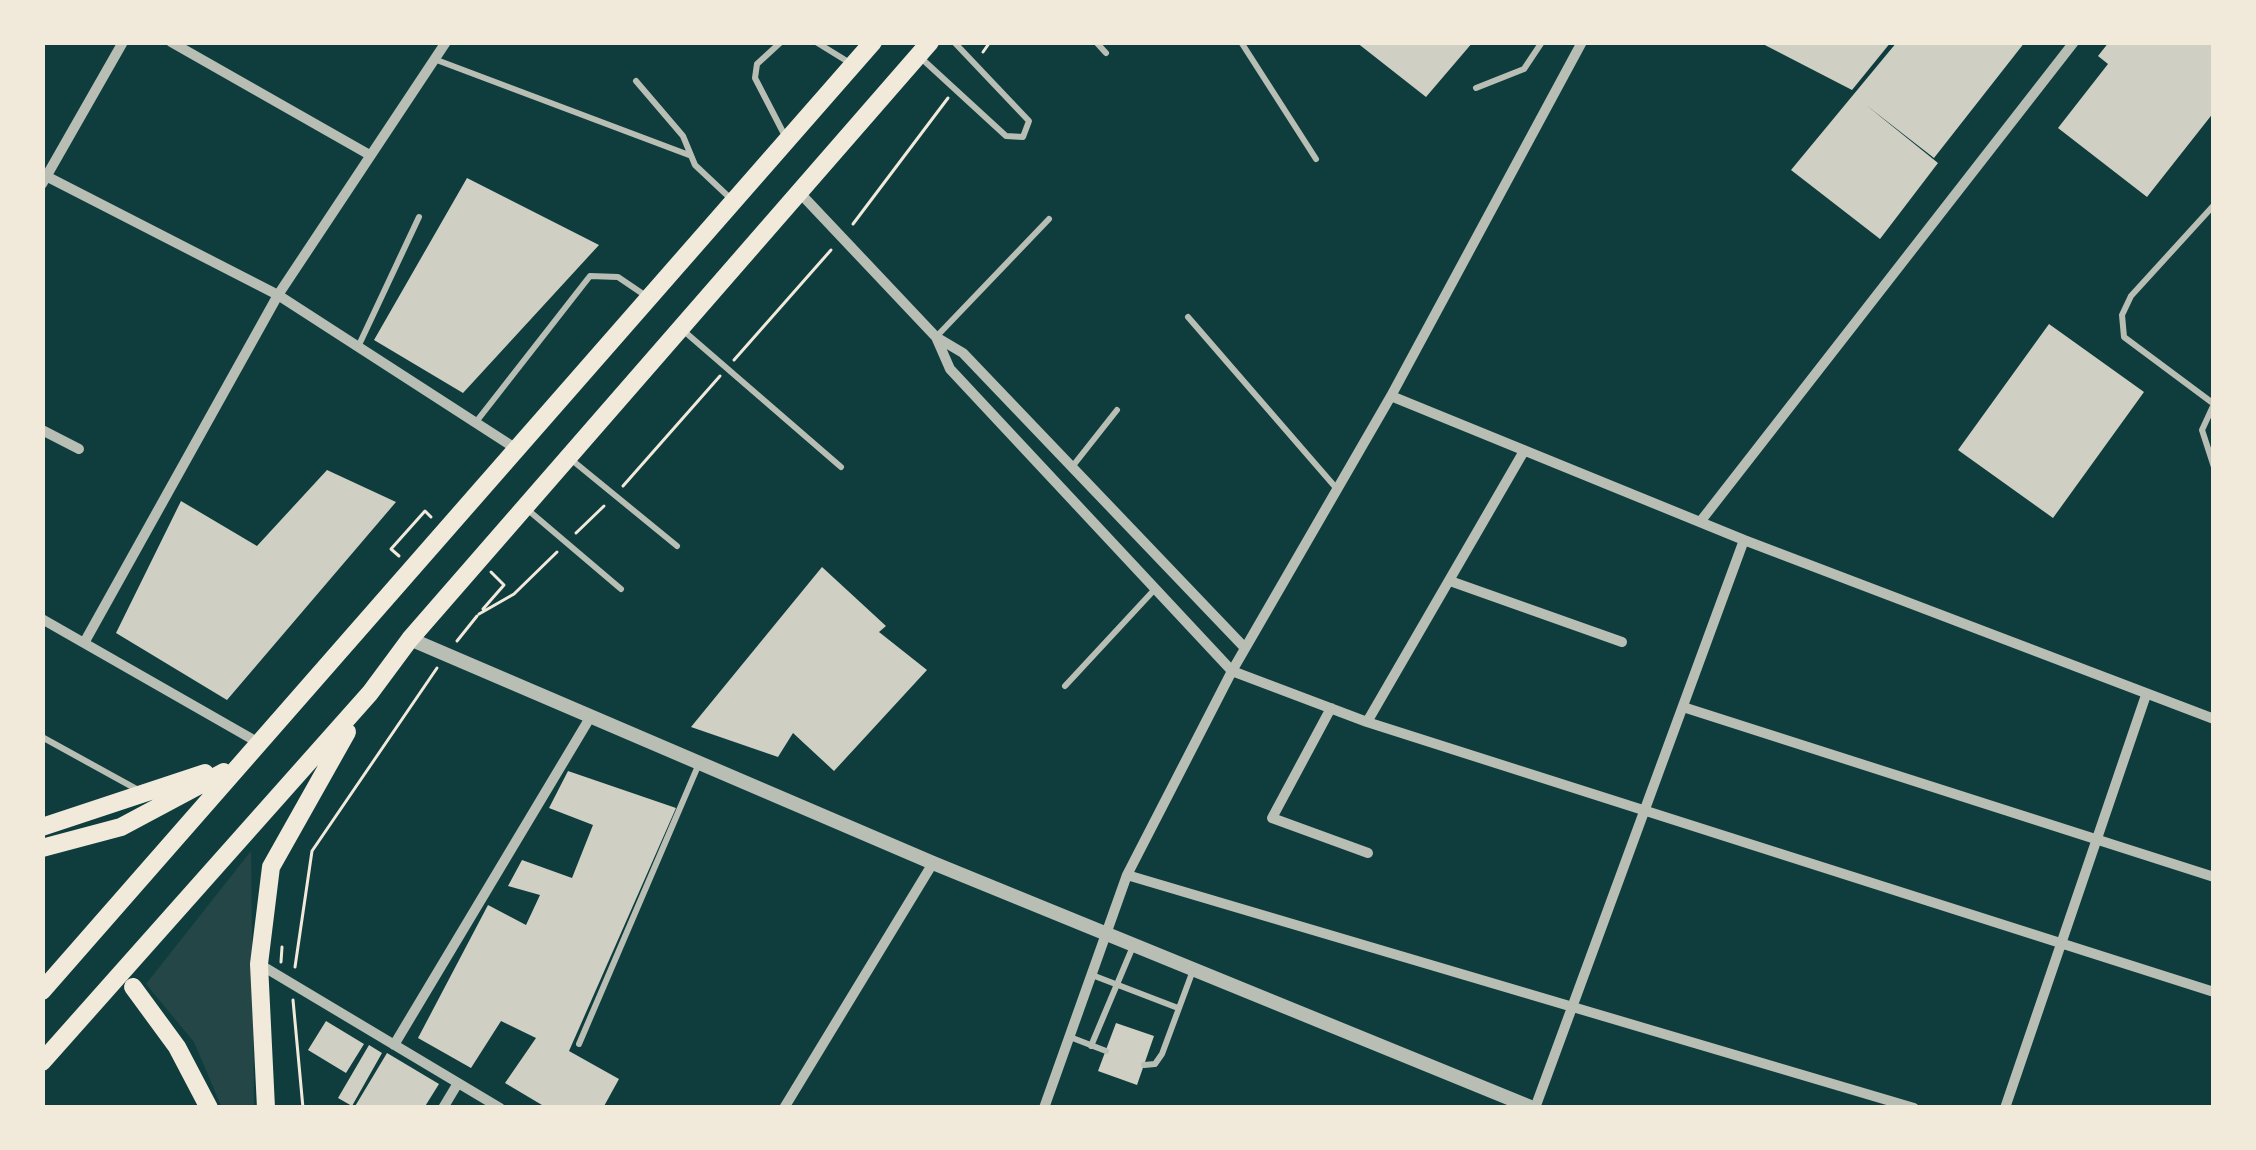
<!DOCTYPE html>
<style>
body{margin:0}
#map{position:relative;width:2256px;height:1150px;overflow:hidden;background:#0f3d3e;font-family:"Archivo Narrow",sans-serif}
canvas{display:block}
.frame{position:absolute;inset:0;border:45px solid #f1e9da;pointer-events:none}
</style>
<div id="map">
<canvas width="2256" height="1150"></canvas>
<div class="frame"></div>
</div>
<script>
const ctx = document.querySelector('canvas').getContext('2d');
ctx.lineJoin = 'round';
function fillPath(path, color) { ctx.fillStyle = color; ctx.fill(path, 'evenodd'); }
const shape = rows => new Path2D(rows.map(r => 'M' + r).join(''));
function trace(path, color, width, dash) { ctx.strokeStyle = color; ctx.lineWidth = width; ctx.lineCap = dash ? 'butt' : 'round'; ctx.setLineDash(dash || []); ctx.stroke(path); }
fillPath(shape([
 [251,851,254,1108,222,1108,194,1042,146,984]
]), '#244646');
fillPath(shape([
 [1356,42,1473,42,1426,97],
 [1759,42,1891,42,1852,90],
 [1897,42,2025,42,1934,158,1866,105,1938,163,1880,239,1791,170],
 [2109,42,2214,42,2214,112,2147,197,2058,128,2108,64,2098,56],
 [467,178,599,245,463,393,374,340],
 [2049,324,2144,392,2053,518,1958,450],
 [327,470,396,502,227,700,116,633,181,501,257,546],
 [822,567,886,626,879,632,927,670,834,771,793,733,778,757,691,727],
 [568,771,676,808,569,1051,619,1079,603,1108,547,1108,505,1083,536,1038,501,1021,471,1068,418,1038,488,905,526,925,540,895,508,886,522,860,572,878,593,825,549,808],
 [326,1021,364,1044,346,1073,308,1050],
 [1116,1023,1154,1036,1137,1085,1098,1071],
 [369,1045,382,1053,352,1106,338,1098],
 [387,1053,439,1084,424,1108,354,1108]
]), '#cfcfc3');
trace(shape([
 [983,52,990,42],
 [853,224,948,98],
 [734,360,831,250],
 [623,486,720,376],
 [576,533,604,506],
 [399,556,391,549,425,511,431,517],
 [483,609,504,585,491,572],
 [479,614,514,594,557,552],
 [457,641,477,616],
 [281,962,282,947],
 [295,967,312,851,437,668],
 [293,1000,303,1108]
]), '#f1e9da', 3);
trace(shape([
 [781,42,757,64,755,78,784,134],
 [816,42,850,63],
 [1096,42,1106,53],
 [1241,42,1316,159],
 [921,58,1006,136,1023,137,1029,121,954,42],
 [434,59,689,155],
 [636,81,683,136,695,165,730,198],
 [1476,88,1524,69,1542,42],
 [1188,317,1337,489],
 [685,332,841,467],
 [936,337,1049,219],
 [358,347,419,217],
 [2214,404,2124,337,2122,315,2131,296,2214,205],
 [2214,404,2202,430,2214,467],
 [476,422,590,276,618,277,646,296],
 [573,461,677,546],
 [1072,467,1117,410],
 [528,510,621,589],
 [1065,686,1155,589],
 [42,737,140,791],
 [1092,975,1178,1008],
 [1070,1037,1106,1051],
 [579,1044,698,766],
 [1091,1046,1134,944],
 [1144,1065,1155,1064,1162,1054,1192,973]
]), '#b8beb3', 6);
trace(shape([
 [171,42,368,154],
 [42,174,278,295,518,450],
 [42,184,123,42],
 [799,192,936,337,963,353,1245,648],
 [936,337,950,369,1232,671,1367,722,2214,992],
 [1391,396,1744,540,2214,719],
 [42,430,79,449],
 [1700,522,2074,42],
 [1450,581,1622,642],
 [42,619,259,743],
 [84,643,278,295,446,42],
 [1683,707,2214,877],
 [1331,708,1272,818,1368,853],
 [1367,722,1524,451],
 [1127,875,1914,1108],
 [259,964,500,1108],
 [394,1045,591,716],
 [443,1108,458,1083],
 [784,1108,933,863],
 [1044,1108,1127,875,1232,671,1391,396,1582,42],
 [1535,1108,1744,540],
 [2005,1108,2146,695]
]), '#b8beb3', 10);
trace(shape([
 [410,639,933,863,1533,1108]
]), '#b8beb3', 14);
trace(shape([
 [42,827,205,773],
 [42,848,121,827,224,772],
 [133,987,177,1047,209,1108],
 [42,991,873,42],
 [42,1062,370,693,410,639,930,42],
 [266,1108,259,964,271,867,347,732]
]), '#f1e9da', 18);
</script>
